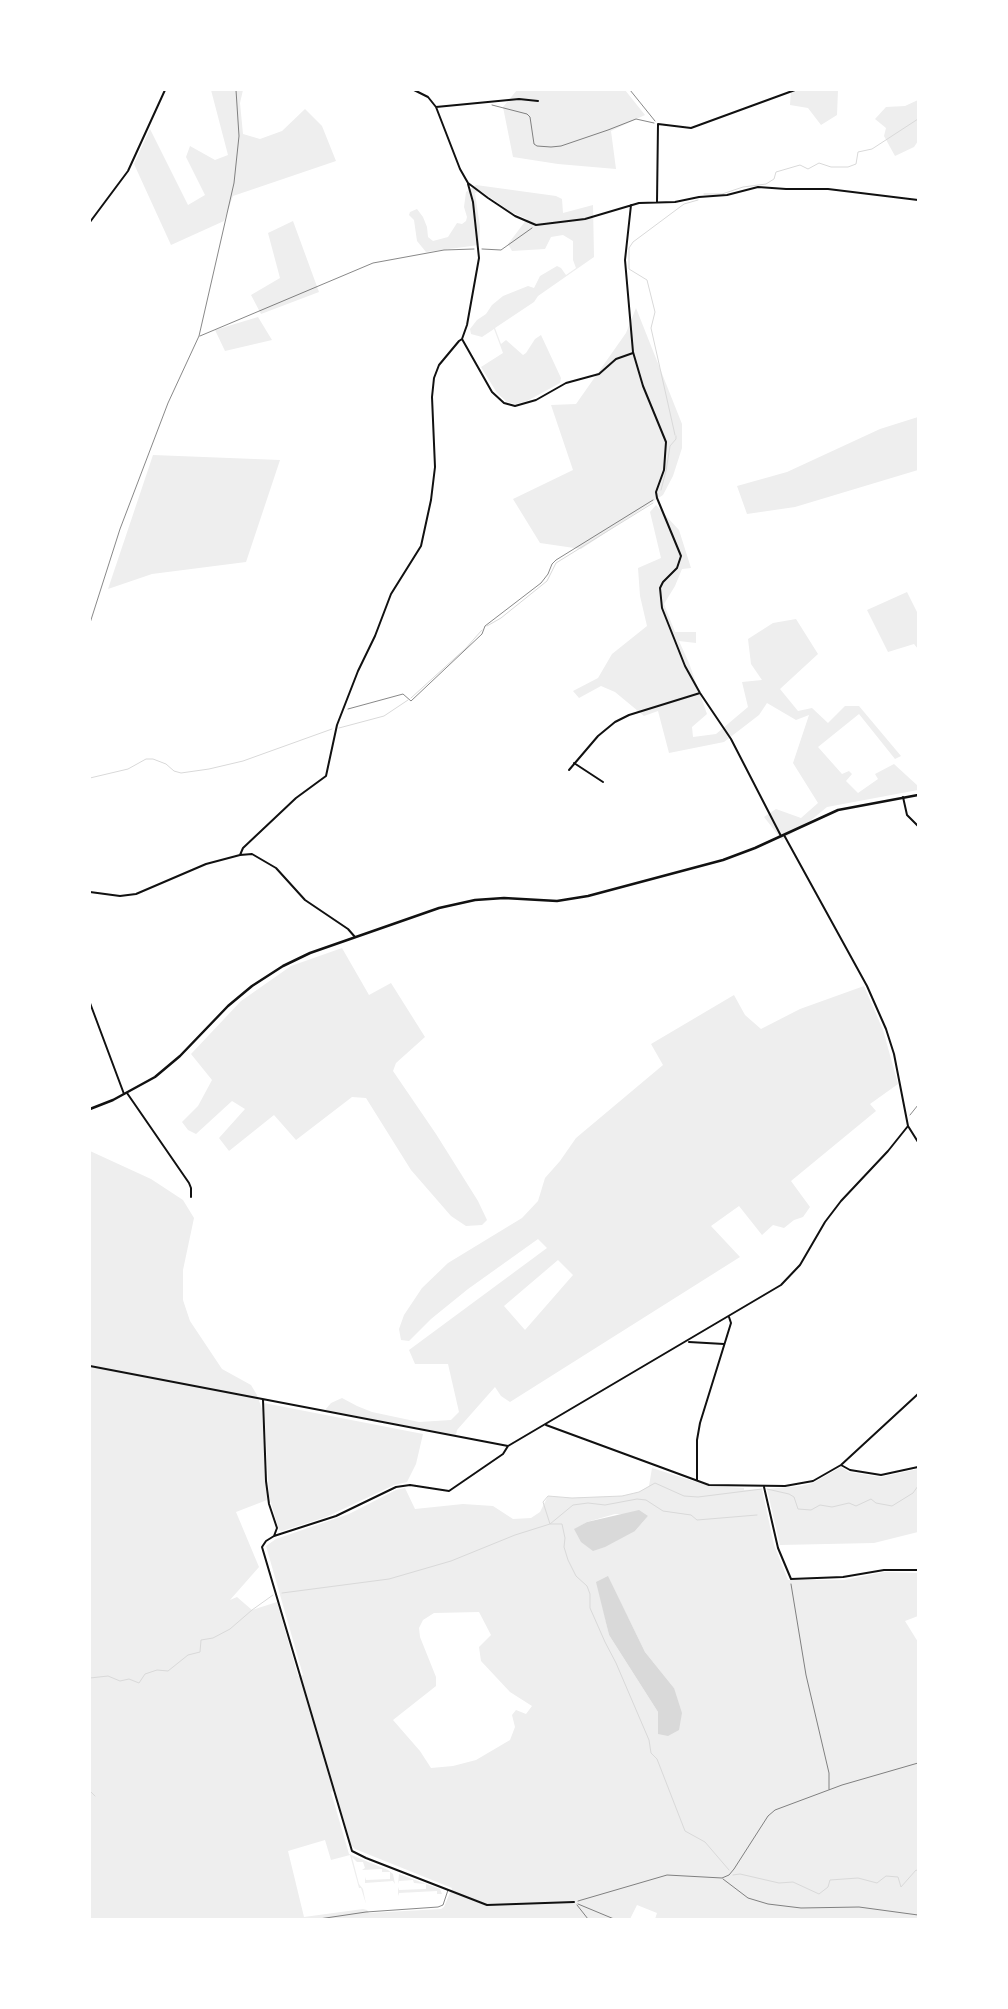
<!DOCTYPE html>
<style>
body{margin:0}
#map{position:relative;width:1008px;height:2009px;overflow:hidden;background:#fff;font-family:Raleway,sans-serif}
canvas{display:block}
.frame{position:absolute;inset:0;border:91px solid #fff;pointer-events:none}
</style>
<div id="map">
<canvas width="1008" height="2009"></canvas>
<div class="frame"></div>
</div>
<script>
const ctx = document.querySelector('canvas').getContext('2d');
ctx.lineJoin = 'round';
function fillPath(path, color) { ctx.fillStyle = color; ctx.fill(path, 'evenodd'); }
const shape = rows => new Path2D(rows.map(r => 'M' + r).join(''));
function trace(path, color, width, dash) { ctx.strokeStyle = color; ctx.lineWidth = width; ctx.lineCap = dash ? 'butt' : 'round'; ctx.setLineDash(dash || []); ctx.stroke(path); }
fillPath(shape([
 [211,90,243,90,240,103,243,134,260,139,282,131,305,109,322,126,336,161,233,196,224,221,171,245,134,164,150,129,188,205,205,195,186,157,190,146,215,160,228,155],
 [517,90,625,90,645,115,611,131,616,169,558,164,513,157,503,107],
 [791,90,838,90,837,115,821,125,808,108,790,105],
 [918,100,918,141,914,147,895,156,884,136,886,128,875,119,886,107,905,106],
 [476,185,556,196,562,199,563,213,593,205,594,257,538,296,534,302,495,328,501,344,506,340,523,355,526,353,535,339,541,335,561,378,560,383,527,401,516,404,507,402,497,393,481,367,503,353,494,329,482,337,471,334,470,329,477,320,486,314,492,305,503,296,528,286,534,288,540,276,557,266,561,268,566,275,576,268,573,260,573,241,563,235,551,237,545,249,512,251,508,244,527,219,511,212,481,191,475,193,480,227,479,245,426,252,417,241,414,220,409,215,410,212,417,209,423,217,427,227,428,237,433,241,448,237,457,223,462,224,466,221,467,217,464,207,466,192],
 [293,221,319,292,261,314,251,295,280,278,268,233],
 [636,308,682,424,682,448,673,476,663,495,581,549,540,543,513,499,573,470,551,405,576,404,626,333],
 [258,317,272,340,225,351,215,330],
 [918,417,918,470,795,507,747,514,737,486,787,472,880,429],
 [153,455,280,460,246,562,152,574,108,589],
 [656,505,679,530,691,568,682,569,675,586,664,604,675,632,696,632,696,643,679,641,689,663,707,714,692,727,693,737,716,734,748,707,742,682,762,680,751,664,748,639,773,623,796,619,818,654,780,689,798,711,812,708,828,723,845,706,859,706,901,756,895,759,859,714,818,747,842,774,849,771,852,774,846,781,858,793,878,779,875,774,894,764,918,786,918,790,827,807,810,821,782,840,764,817,776,809,801,818,818,803,793,763,809,715,796,720,767,703,759,715,724,742,669,753,658,711,644,716,615,692,601,686,579,698,573,691,598,678,612,654,647,626,640,596,638,568,661,558,650,512],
 [907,592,918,614,918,649,914,644,888,652,867,610],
 [342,948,369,995,391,983,425,1037,396,1063,393,1071,436,1134,478,1201,487,1220,482,1225,466,1226,451,1216,411,1170,366,1098,352,1097,296,1140,274,1115,229,1151,219,1138,245,1109,232,1101,196,1134,188,1130,182,1122,198,1106,212,1080,191,1054,241,1001,291,966],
 [864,986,883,1030,898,1084,870,1104,876,1111,791,1181,810,1207,803,1217,794,1220,784,1228,773,1225,762,1235,739,1206,711,1226,740,1257,510,1402,501,1396,495,1387,457,1430,456,1435,325,1410,331,1403,342,1398,357,1406,372,1412,419,1422,451,1420,459,1412,448,1364,415,1364,409,1350,547,1248,538,1239,468,1289,431,1319,409,1341,401,1340,399,1329,404,1315,422,1288,448,1263,522,1218,538,1201,545,1178,560,1161,576,1138,663,1065,651,1044,734,995,745,1015,761,1029,800,1009],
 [558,1260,573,1275,525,1330,504,1306],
 [90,1151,151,1179,183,1200,194,1218,183,1270,183,1300,190,1321,222,1369,251,1385,257,1395,262,1409,267,1500,236,1512,259,1567,230,1600,237,1597,252,1610,277,1602,298,1676,303,1675,266,1546,276,1539,349,1514,396,1490,405,1488,415,1509,463,1504,493,1506,513,1519,531,1518,540,1512,548,1496,571,1498,622,1496,639,1492,649,1486,652,1468,709,1486,744,1488,744,1490,762,1489,774,1545,788,1580,844,1580,884,1572,918,1573,918,1616,905,1621,918,1642,918,1919,655,1919,657,1913,637,1905,630,1919,90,1919],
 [615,1514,648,1516,635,1531,575,1529,587,1522],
 [608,1577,645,1652,674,1688,658,1733,658,1712,609,1635,597,1582],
 [479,1612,491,1635,479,1647,481,1661,510,1692,532,1706,526,1714,516,1710,512,1715,515,1727,510,1740,476,1760,453,1766,431,1768,420,1751,393,1720,436,1686,436,1677,420,1637,419,1628,423,1620,434,1613],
 [335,1790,351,1845,355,1849,452,1888,444,1907,441,1909,369,1913,367,1910,363,1909,304,1917,288,1851,325,1840,331,1860,350,1855,359,1888,361,1888,366,1904,363,1889,359,1884,352,1857,357,1862,363,1862,365,1868,362,1870,382,1869,382,1872,390,1872,390,1879,366,1880,365,1877,365,1883,393,1881,395,1884,393,1874,388,1870,349,1854,331,1792],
 [264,1403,423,1434,416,1464,407,1482,394,1485,326,1517,282,1531,279,1530,269,1496],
 [841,1467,849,1472,881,1477,918,1469,918,1532,874,1543,780,1545,767,1489,801,1486,813,1483],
 [399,1874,440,1889,442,1894,437,1894,437,1891,399,1893,398,1896,398,1887,399,1890,426,1889,426,1884,414,1883,413,1880,399,1881,398,1884]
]), '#eee');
fillPath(shape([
 [639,1510,648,1516,635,1531,605,1547,593,1551,581,1542,574,1529,587,1522],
 [608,1576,645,1652,674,1688,682,1713,679,1730,668,1736,658,1734,658,1712,609,1635,596,1582]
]), '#d9d9d9');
trace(shape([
 [704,194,722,194,743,187,766,184,774,179,776,172,800,165,808,169,819,163,831,167,848,167,856,164,858,152,872,149,918,119],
 [675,435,651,328,655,312,647,280,629,269,629,248,633,242,684,204,698,200],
 [661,490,666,471,670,446,676,439,676,436],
 [487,626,501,618,547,581,556,563,653,503],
 [411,698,466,648,482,630],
 [339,728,384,716,408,700],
 [90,778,128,769,146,759,153,759,166,764,174,771,181,773,209,769,243,761,332,729],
 [767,1489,789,1494,794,1497,798,1509,811,1510,820,1505,832,1507,849,1503,856,1506,871,1499,876,1503,892,1506,913,1493,918,1486],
 [282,1593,389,1579,451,1561,515,1535,550,1524,573,1505,588,1503,605,1505,637,1499,646,1500,663,1511,691,1515,697,1520,757,1515],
 [90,1678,108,1676,120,1681,129,1679,139,1683,145,1674,157,1670,168,1671,188,1655,200,1652,201,1640,213,1638,230,1629,252,1610,273,1595],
 [90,1791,95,1796],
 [729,1870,705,1842,685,1831,657,1759,651,1753,649,1740,616,1663,605,1642,590,1608,590,1594,587,1586,576,1576,568,1560,564,1547,565,1538,562,1524,550,1524,543,1502,548,1496,572,1498,622,1496,639,1492,655,1483,684,1496,698,1497,762,1489],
 [733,1875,740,1874,779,1883,793,1882,819,1894,828,1887,830,1880,858,1878,877,1883,886,1876,898,1877,901,1887,916,1870,918,1871]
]), '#d9d9d9', 1);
trace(shape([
 [630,90,655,121],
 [492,105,527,114,530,117,534,144,537,146,551,147,561,146,608,130,636,119,654,123],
 [482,249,501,250,532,228],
 [200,336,373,263,444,250,474,249],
 [90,623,120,529,168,403,199,336,234,183,239,136,236,90],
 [348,709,403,694,411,701,482,634,485,626,541,583,548,574,552,564,556,560,653,500],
 [910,1115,918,1105],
 [791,1584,806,1675,829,1773,829,1789],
 [723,1879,748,1898,768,1904,801,1908,859,1907,918,1915],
 [578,1901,667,1875,722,1878,729,1875,734,1869,768,1816,775,1810,842,1785,918,1763],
 [578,1904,614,1919],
 [577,1905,588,1919]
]), '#111', 0.5);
trace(shape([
 [319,1919,366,1912,438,1907,443,1905,448,1890]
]), '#111', 0.5);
trace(shape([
 [414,90,428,97,436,107,460,169,468,183,488,198,515,216,536,225,585,219,639,203,675,202,699,197,727,195,758,187,786,189,828,189,918,200],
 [436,107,519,99,538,101],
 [657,202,658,124,691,128,795,90],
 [631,205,625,260,633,352,643,386,666,442,664,470,656,492,657,498,681,556,677,568,663,582,660,588,662,608,685,666,700,693,731,739,781,836],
 [90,222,128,171,165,90],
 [462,339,492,392,504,403,515,406,536,400,566,383,599,374,616,359,633,353],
 [462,339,467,325,479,258,473,202,468,184],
 [574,763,603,782],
 [569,770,598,736,615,722,629,715,700,693],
 [903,797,907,815,918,826],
 [784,835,867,986,886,1029,894,1054,908,1126,918,1142],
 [240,855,243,848,296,798,326,776,337,725,358,671,375,636,391,594,421,546,431,500,435,467,432,397,434,378,439,365,459,341,462,339],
 [90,892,120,896,136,894,206,864,240,855,252,854,276,868,305,900,348,929,355,937],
 [90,1003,124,1094],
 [127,1093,189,1183,191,1188,191,1197],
 [689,1342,724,1344],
 [90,1366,508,1446],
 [263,1400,266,1481,269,1504,277,1528,274,1536],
 [546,1425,709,1485,785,1486,813,1481,841,1465,918,1394],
 [508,1446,503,1454,449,1491,410,1485,396,1487,336,1516,274,1536,266,1541,262,1547,352,1851,366,1858,487,1905,574,1902],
 [508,1446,781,1285,800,1265,825,1222,841,1201,888,1151,908,1126],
 [841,1465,850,1470,881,1475,918,1467],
 [697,1480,697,1440,700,1423,731,1323,729,1317],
 [764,1487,778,1548,791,1579,843,1577,884,1570,918,1570]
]), '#111', 2);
trace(shape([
 [90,1109,113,1100,155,1077,180,1056,228,1006,252,986,283,966,310,953,439,908,475,900,504,898,557,901,588,896,723,860,755,848,838,810,918,795]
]), '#111', 2.5);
</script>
